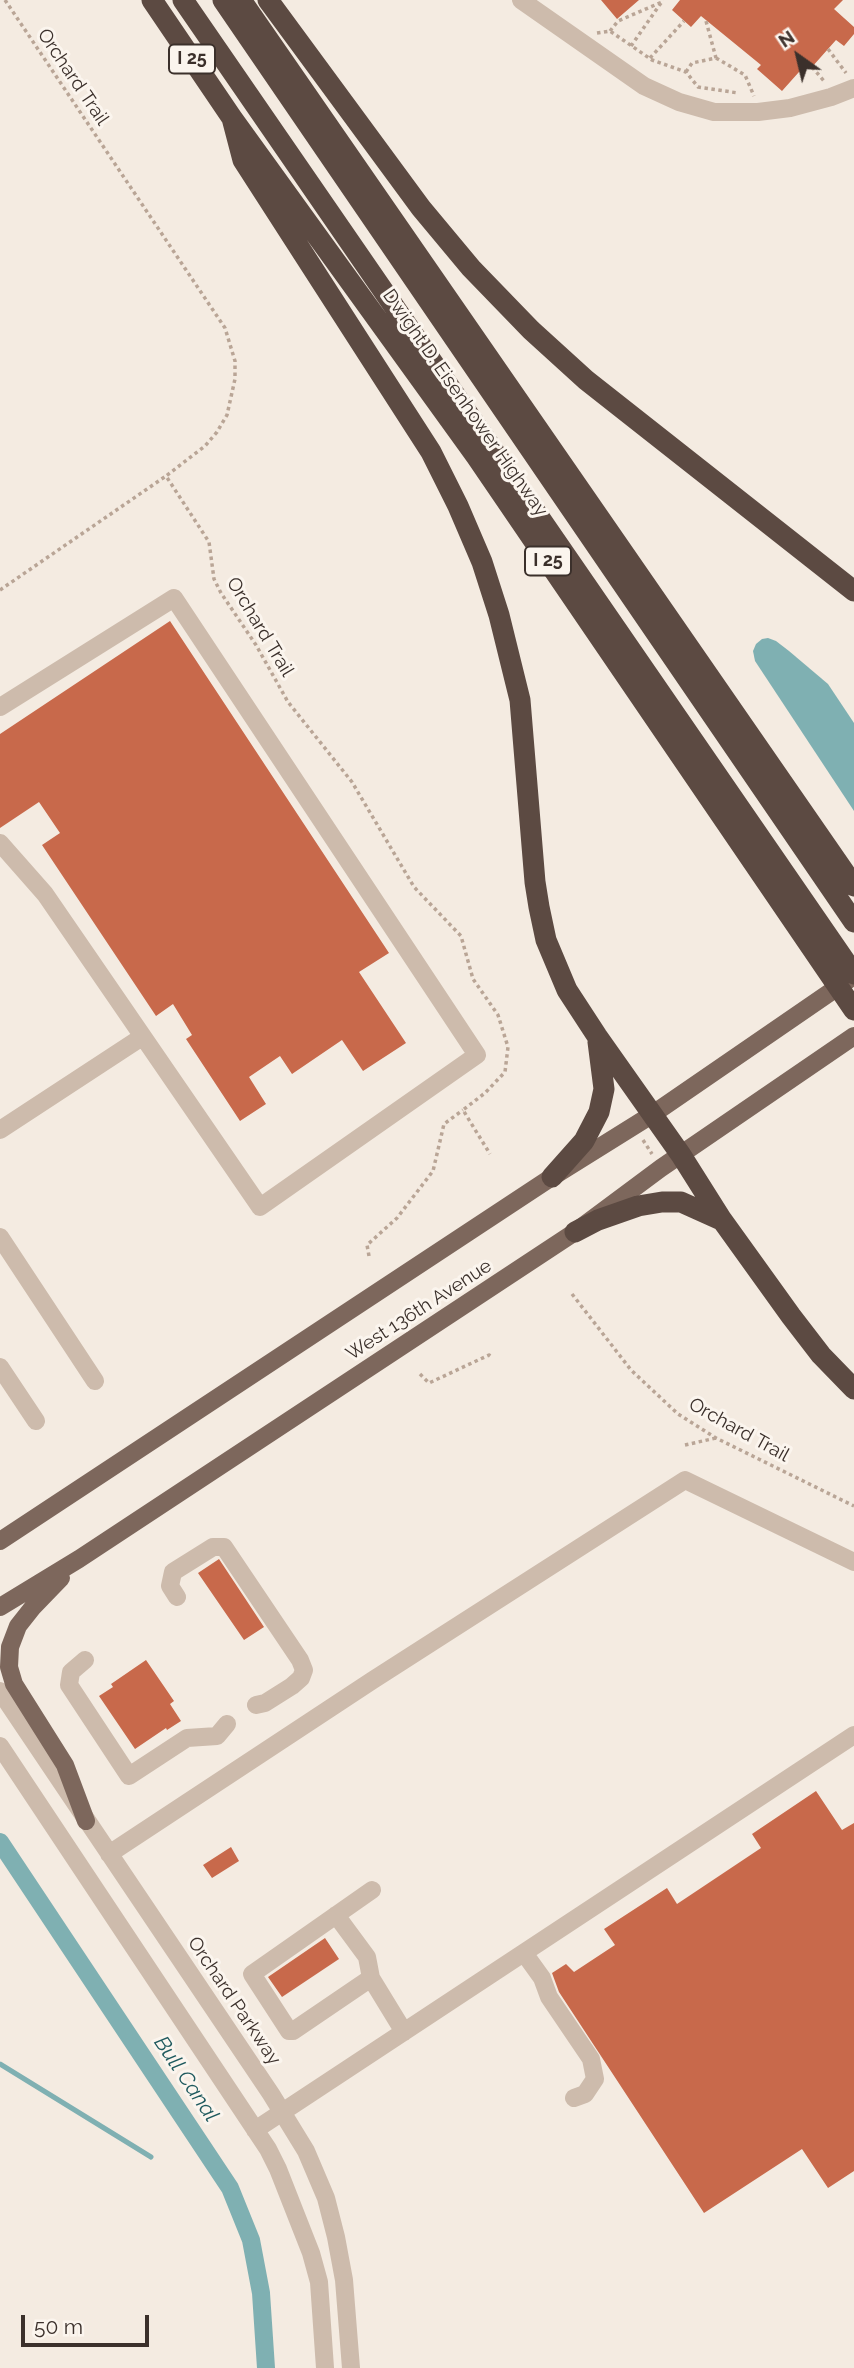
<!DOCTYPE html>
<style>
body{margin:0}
#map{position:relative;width:854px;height:2368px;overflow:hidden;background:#f4ebe1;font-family:Raleway,sans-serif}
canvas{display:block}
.north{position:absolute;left:763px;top:21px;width:70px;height:70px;-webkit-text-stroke:5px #fbf5ee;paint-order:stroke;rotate:326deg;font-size:19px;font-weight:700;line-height:28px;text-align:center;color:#3b302b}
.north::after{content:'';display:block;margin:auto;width:24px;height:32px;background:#3b302b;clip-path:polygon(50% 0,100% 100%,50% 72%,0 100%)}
.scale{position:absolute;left:21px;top:2315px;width:128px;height:32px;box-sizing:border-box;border:4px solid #3b302b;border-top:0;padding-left:9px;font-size:21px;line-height:24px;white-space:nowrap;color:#3b302b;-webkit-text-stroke:5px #fbf5ee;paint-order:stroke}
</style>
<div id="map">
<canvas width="854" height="2368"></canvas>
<div class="north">N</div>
<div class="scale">50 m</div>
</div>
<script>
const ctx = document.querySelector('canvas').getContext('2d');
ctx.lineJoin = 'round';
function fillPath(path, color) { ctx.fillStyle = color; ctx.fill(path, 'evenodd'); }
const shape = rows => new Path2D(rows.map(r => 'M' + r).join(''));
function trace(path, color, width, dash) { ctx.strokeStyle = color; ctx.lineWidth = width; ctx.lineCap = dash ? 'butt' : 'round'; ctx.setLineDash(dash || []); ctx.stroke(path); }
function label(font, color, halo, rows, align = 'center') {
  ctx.font = font + ' Raleway,sans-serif'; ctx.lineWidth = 6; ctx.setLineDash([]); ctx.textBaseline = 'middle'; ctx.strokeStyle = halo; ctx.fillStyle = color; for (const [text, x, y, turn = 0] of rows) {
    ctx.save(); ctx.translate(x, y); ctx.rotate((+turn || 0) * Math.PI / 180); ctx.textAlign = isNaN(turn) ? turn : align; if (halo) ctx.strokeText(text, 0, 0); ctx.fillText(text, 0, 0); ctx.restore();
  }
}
fillPath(shape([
 [768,638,776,641,789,651,828,684,854,723,854,811,755,661,753,651,756,644,762,639]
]), '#7fb0b2');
trace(shape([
 [0,2064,151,2157]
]), '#7fb0b2', 5);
trace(shape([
 [0,1842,230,2188,251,2240,261,2293,266,2368]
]), '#7fb0b2', 18);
fillPath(shape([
 [601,0,639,0,617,19],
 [680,0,843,0,834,9,854,27,854,34,844,46,836,40,812,67,807,63,782,91,757,69,761,65,701,16,691,27,672,10],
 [170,621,389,953,359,972,406,1043,363,1071,342,1040,292,1074,280,1056,249,1077,266,1104,240,1121,186,1039,192,1035,173,1004,156,1016,42,845,60,833,39,802,0,828,0,734],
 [219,1559,264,1627,244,1640,198,1573],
 [146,1660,174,1701,170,1704,181,1721,167,1730,166,1728,135,1749,99,1696,113,1687,111,1684],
 [816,1791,842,1830,854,1823,854,2171,828,2188,802,2149,704,2213,559,1992,552,1973,566,1964,574,1972,615,1945,604,1929,667,1888,677,1904,761,1848,752,1834],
 [231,1847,239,1861,212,1878,203,1865],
 [325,1938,339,1959,282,1997,268,1977]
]), '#c8694b');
trace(shape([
 [5,0,225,328,235,361,235,379,227,415,217,432,205,446,166,476,209,542,214,579,221,593,256,645,288,702,352,782,414,887,461,936,473,979,498,1015,508,1047,505,1072,485,1093,463,1110,490,1154],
 [610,31,618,21,662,2],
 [597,33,610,31,652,60,686,72,698,87,738,93],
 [631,46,663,0],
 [828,49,846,73],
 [650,58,684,21],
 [716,58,745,75,754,96],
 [812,67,824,81],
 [686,72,692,63,716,58,706,21],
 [0,590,166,476],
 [643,1140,652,1154],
 [369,1256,367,1245,397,1218,433,1171,444,1124,463,1110],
 [572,1294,631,1370,678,1414,716,1438,854,1506],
 [420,1374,429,1383,489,1355,493,1358],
 [685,1445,716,1438]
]), '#b9a596', 3.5, [3.5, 3.5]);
trace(shape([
 [521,0,644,86,679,102,714,112,758,112,790,108,831,97,854,88],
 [0,707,174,598,477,1055,260,1207,45,894,0,843],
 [0,1130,142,1037],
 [0,1237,95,1381],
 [0,1367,36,1421],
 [177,1597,170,1586,173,1572,213,1547,224,1547,300,1660,304,1670,301,1678,292,1686,265,1703,256,1705],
 [85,1660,71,1672,69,1685,129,1776,187,1738,217,1736,227,1724],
 [0,1691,271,2094,306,2151,326,2198,336,2237,344,2280,351,2368],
 [0,1746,268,2149,278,2169,311,2253,319,2282,325,2368],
 [109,1854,373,1680,685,1480,854,1562],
 [372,1890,252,1974,289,2031,293,2031,371,1978,404,2032],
 [336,1915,367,1957,371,1978],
 [524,1953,542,1978,549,1997,591,2059,595,2079,585,2094,574,2098],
 [255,2130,854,1735]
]), '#cdbbac', 18);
trace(shape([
 [0,1541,552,1177,653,1114,848,980],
 [61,1578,33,1607,18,1626,10,1647,9,1667,14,1684,65,1765,86,1821],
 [0,1607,79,1559,575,1232,661,1168,854,1036]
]), '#7d675c', 18);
trace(shape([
 [152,0,232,118,476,456,854,1010],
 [183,0,854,974],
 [223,0,854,922],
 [241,0,854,886],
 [268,0,421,208,471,268,531,330,586,380,854,591],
 [232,118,243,160,431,452,458,506,482,562,499,615,520,700,535,882,539,907,546,940,567,990,597,1036,681,1155,722,1220,791,1316,821,1355,854,1389],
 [552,1177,584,1141,599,1112,604,1089,598,1042],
 [575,1232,598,1220,638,1206,662,1202,681,1202,721,1220]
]), '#5c4a42', 21);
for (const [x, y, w] of [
 [192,59,46],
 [548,561,46]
]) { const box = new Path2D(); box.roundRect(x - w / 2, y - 14.5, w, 29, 5); ctx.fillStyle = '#fbf5ee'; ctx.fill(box); trace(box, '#3b302b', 2); }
label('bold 18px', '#3b302b', null, [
 ["I 25",192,59],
 ["I 25",548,561]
]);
label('19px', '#3b302b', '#fbf5ee', [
 ["Orchard Trail",73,77,56],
 ["Dwight D. Eisenhower Highway",465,403,55],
 ["Orchard Trail",260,627,59],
 ["West 136th Avenue",419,1310,-33],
 ["Orchard Trail",739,1430,29],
 ["Orchard Parkway",234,2001,56]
]);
label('italic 21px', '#1f5a5e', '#fbf5ee', [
 ["Bull Canal",186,2079,56]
]);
</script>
